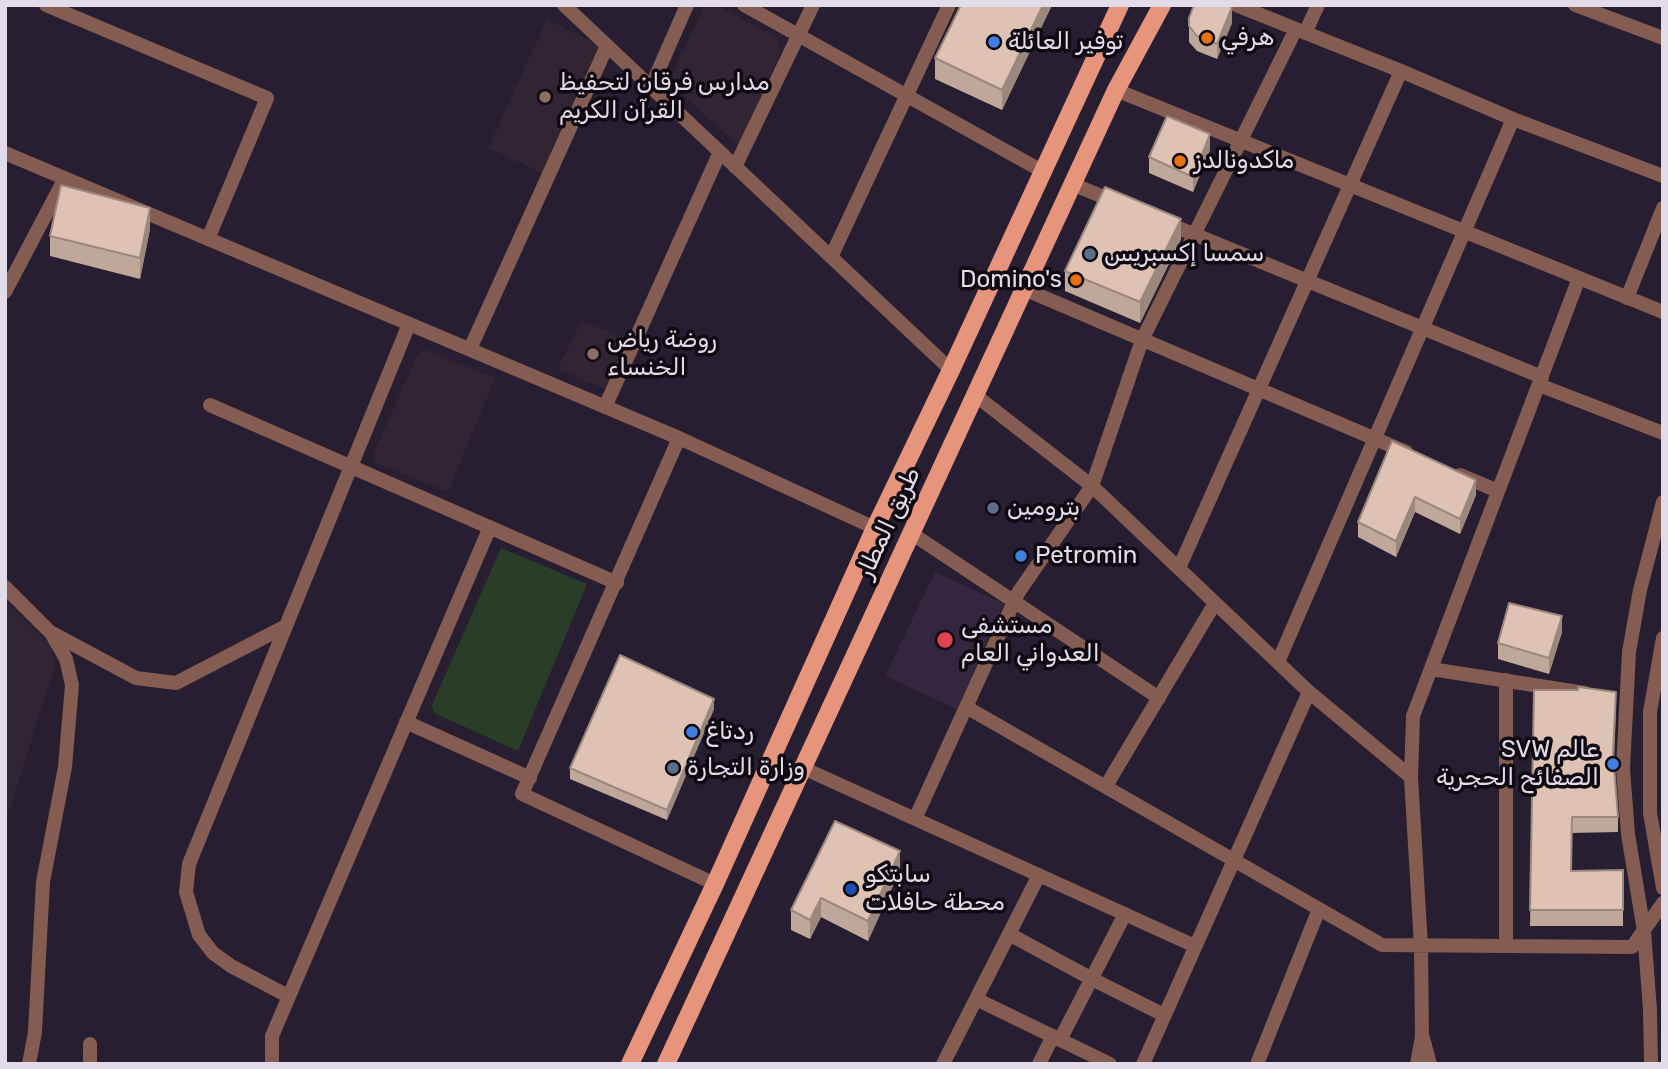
<!DOCTYPE html>
<meta charset="utf-8">
<style>
body{margin:0}
#map{position:relative;width:1668px;height:1069px;overflow:hidden;background:#281e31;font-family:Rubik,sans-serif}
canvas{display:block}
.frame{position:absolute;inset:0;border:7px solid #e2dbe8;pointer-events:none}
</style>
<div id="map">
<canvas width="1668" height="1069"></canvas>
<div class="frame"></div>
</div>
<script>
const ctx = document.querySelector('canvas').getContext('2d');
ctx.lineJoin = 'round';
function fillPath(path, color) { ctx.fillStyle = color; ctx.fill(path, 'evenodd'); }
const shape = rows => new Path2D(rows.map(r => 'M' + r).join(''));
function trace(path, color, width, dash) { ctx.strokeStyle = color; ctx.lineWidth = width; ctx.lineCap = dash ? 'butt' : 'round'; ctx.setLineDash(dash || []); ctx.stroke(path); }
function label(font, color, halo, rows, align = 'center') {
  ctx.font = font + ' Rubik,"Noto Naskh Arabic",sans-serif'; ctx.lineWidth = 7; ctx.setLineDash([]); ctx.textBaseline = 'middle'; ctx.strokeStyle = halo; ctx.fillStyle = color; for (const [text, x, y, turn = 0] of rows) {
    ctx.save(); ctx.translate(x, y); ctx.rotate((+turn || 0) * Math.PI / 180); ctx.textAlign = isNaN(turn) ? turn : align; if (halo) ctx.strokeText(text, 0, 0); ctx.fillText(text, 0, 0); ctx.restore();
  }
}
fillPath(shape([
 [935,572,1004,604,957,709,885,676]
]), '#34263e');
fillPath(shape([
 [705,5,716,5,776,37,781,51,744,133,737,144,673,86,672,75],
 [547,19,600,46,545,174,488,148],
 [582,321,628,339,605,389,557,369],
 [426,350,495,378,448,492,375,463,373,454,418,354],
 [5,600,50,645,55,666,5,824]
]), '#312533');
fillPath(shape([
 [501,548,587,584,518,751,434,713,432,705]
]), '#2a3e27');
trace(shape([
 [46,5,267,98,208,239],
 [564,5,951,370],
 [744,5,1042,171],
 [1236,5,1401,71,1513,119,1663,176],
 [1305,33,1318,5],
 [651,87,687,5],
 [1116,90,1663,312],
 [5,153,679,438,875,528],
 [735,167,813,5],
 [1072,184,1116,202],
 [1164,222,1542,377],
 [831,257,949,5],
 [1024,289,1406,452],
 [5,292,65,178],
 [1627,298,1663,208],
 [470,349,607,46],
 [1539,385,1663,433],
 [975,395,1092,486,1309,692,1411,777],
 [210,405,617,583],
 [605,407,720,152],
 [679,438,522,794,715,884],
 [1460,475,1498,491],
 [911,533,1159,698],
 [1179,568,1401,71],
 [5,587,51,633,66,659,72,685,65,767,43,882,35,1032,29,1064],
 [52,633,136,678,176,683,286,626],
 [1278,662,1513,119],
 [1431,669,1585,693],
 [1506,680,1506,945],
 [966,707,1382,945,1632,947,1663,903],
 [406,722,530,778],
 [803,768,1195,946],
 [1106,786,1215,603],
 [915,819,1018,593,1092,486,1142,340,1296,29],
 [1009,934,1092,979,1164,1015],
 [288,996,231,966,213,953,199,935,186,892,189,864,409,324],
 [976,999,1110,1064],
 [1423,1038,1430,1064],
 [1060,1040,1125,914],
 [90,1044,90,1064],
 [272,1064,272,1036,490,527],
 [943,1064,1039,875],
 [1039,1064,1053,1036],
 [1143,1064,1309,692],
 [1257,1064,1319,909],
 [1417,1064,1422,1036,1421,946,1411,777,1413,716,1579,278],
 [1651,1064,1650,1010,1644,931,1628,834,1623,769,1629,652,1640,590,1663,502]
]), '#845c51', 14);
trace(shape([
 [1575,5,1663,38],
 [1663,638,1650,712,1650,813,1663,888]
]), '#845c51', 14);
trace(shape([
 [630,1064,715,884,875,528,951,370,1120,5],
 [666,1064,1116,90,1162,5]
]), '#e7947d', 18);
fillPath(shape([
 [961,5,1052,5,1002,110,935,79,935,58],
 [1189,18,1232,23,1217,59,1197,51,1189,42],
 [1210,150,1193,192,1149,173,1149,157],
 [150,229,140,279,50,256,50,236],
 [1181,239,1140,323,1065,291,1065,271],
 [1392,441,1476,495,1460,534,1415,512,1396,557,1358,537,1358,522],
 [1562,632,1549,674,1498,659,1498,643],
 [1534,690,1616,707,1614,759,1618,817,1618,832,1572,833,1571,871,1623,870,1623,926,1530,926],
 [714,709,667,820,570,779,570,768],
 [835,821,900,870,868,941,821,917,810,939,791,930,791,910]
]), '#bfa79a');
fillPath(shape([
 [1043,5,1052,5,1002,110,1002,90],
 [1232,7,1232,23,1217,59,1217,44],
 [1210,134,1210,150,1193,192,1193,177],
 [150,208,150,229,140,279,140,258],
 [1181,219,1181,239,1140,323,1140,302],
 [1476,480,1476,495,1460,534,1460,519],
 [1415,497,1415,512,1396,557,1396,541],
 [1562,616,1562,632,1549,674,1549,658],
 [714,699,714,709,667,820,667,810],
 [900,851,900,870,868,941,868,921],
 [821,898,821,917,810,939,810,920]
]), '#9b887d');
const building = shape([
 [961,5,1043,5,1002,90,935,58,961,5],
 [1194,5,1227,5,1232,7,1217,44,1197,36,1189,26,1189,18,1194,5],
 [1167,116,1210,134,1193,177,1149,157,1167,116],
 [61,185,150,208,140,258,50,236,61,185],
 [1105,187,1181,219,1140,302,1065,271,1105,187],
 [1392,441,1476,480,1460,519,1415,497,1396,541,1358,522,1392,441],
 [1509,603,1562,616,1549,658,1498,643,1509,603],
 [620,655,714,699,667,810,570,768,620,655],
 [1578,687,1616,692,1613,753,1618,817,1572,817,1571,871,1623,870,1623,910,1530,910,1534,690,1578,690,1578,687],
 [835,821,900,851,868,921,821,898,810,920,791,910,835,821]
]);
fillPath(building, '#dec2b3');
trace(building, '#9b887d', 2);
for (const [x, y, r, color] of [
 [1207,38,7,"#e8710a"],
 [994,42,7,"#3f7fe0"],
 [545,97,7,"#8d6e63"],
 [1180,161,7,"#e8710a"],
 [1090,254,7,"#5c6f8a"],
 [1076,280,7,"#e8710a"],
 [593,354,7,"#8d6e63"],
 [993,508,7,"#5c6f8a"],
 [1021,556,7,"#3f7fe0"],
 [945,640,9,"#e0444e"],
 [692,732,7,"#3f7fe0"],
 [1613,764,7,"#3f7fe0"],
 [673,768,7,"#5c6f8a"],
 [851,889,7,"#1a4fb4"]
]) { const dot = new Path2D(); dot.arc(x, y, r, 0, 2 * Math.PI); ctx.fillStyle = color; ctx.fill(dot); trace(dot, '#0f0a12', 2.5); }
label('24px', '#e2dbe8', '#0f0a12', [
 ["هرفي",1221,38],
 ["توفير العائلة",1008,42],
 ["مدارس فرقان لتحفيظ",559,83],
 ["القرآن الكريم",559,111],
 ["ماكدونالدز",1194,161],
 ["سمسا إكسبريس",1104,254],
 ["Domino's",1062,280,"right"],
 ["روضة رياض",607,340],
 ["الخنساء",607,368],
 ["بترومين",1007,508],
 ["Petromin",1035,556],
 ["مستشفى",961,626],
 ["العدواني العام",961,654],
 ["ردتاغ",706,732],
 ["SVW عالم",1599,750,"right"],
 ["الصفائح الحجرية",1599,778,"right"],
 ["وزارة التجارة",687,768],
 ["سابتكو",865,875],
 ["محطة حافلات",865,903]
], 'left');
label('24px', '#e2dbe8', '#0f0a12', [
 ["طريق المطار",889,523,-65]
]);
</script>
